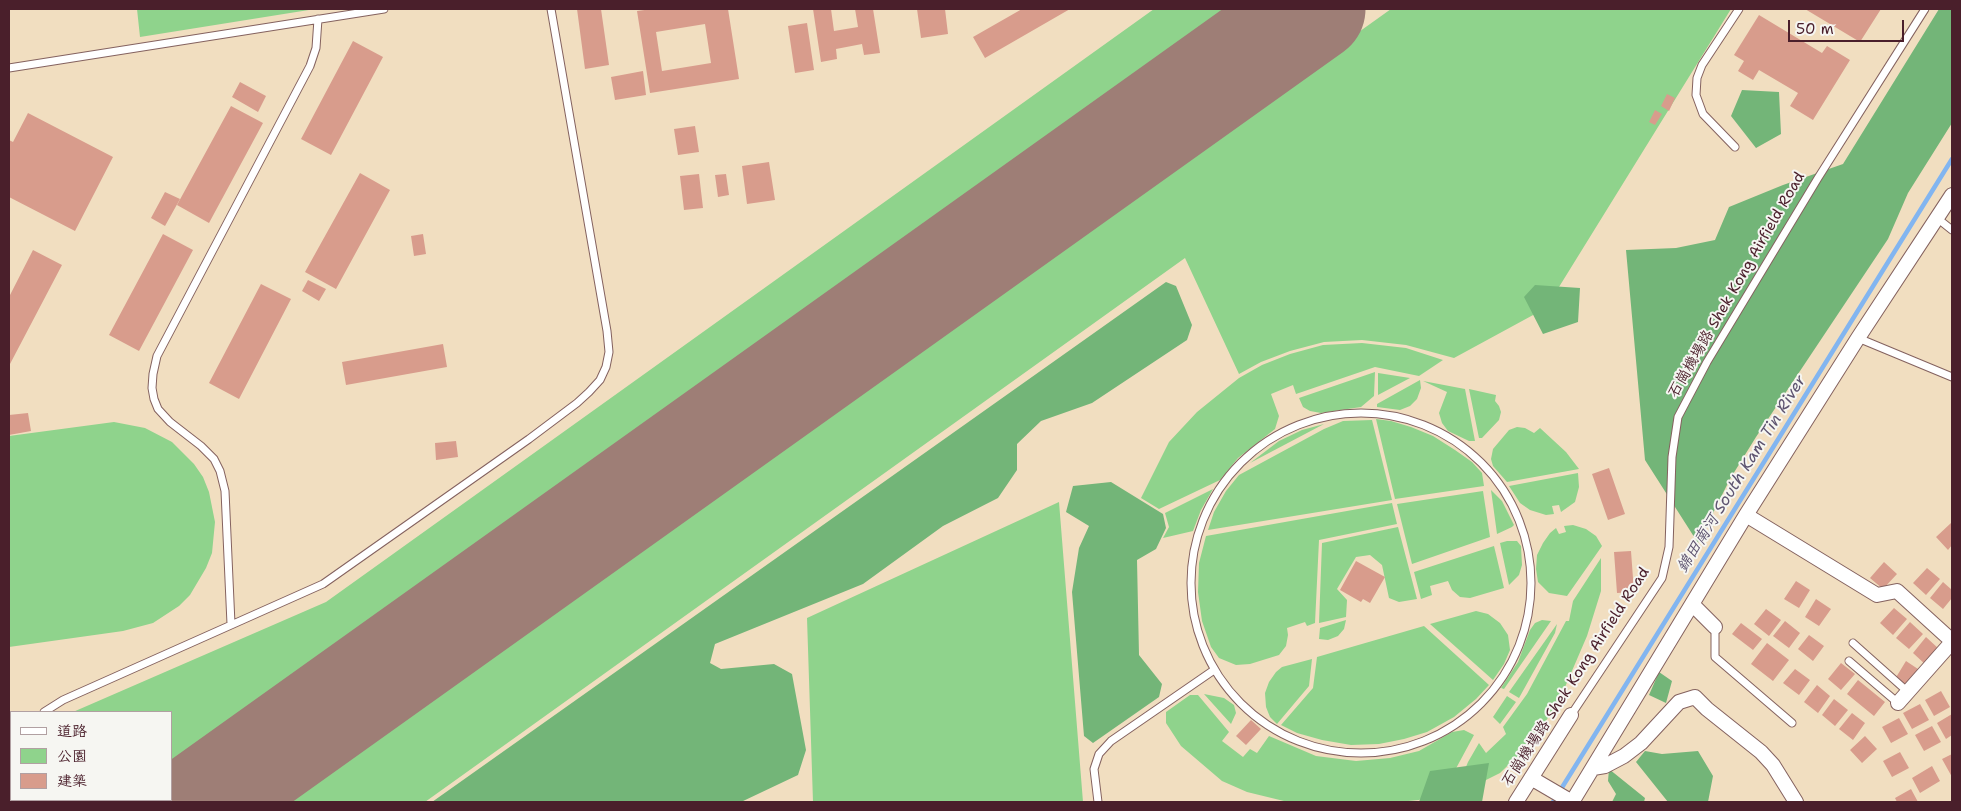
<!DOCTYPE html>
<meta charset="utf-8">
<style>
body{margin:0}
#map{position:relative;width:1961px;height:811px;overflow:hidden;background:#f1dec0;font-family:"Shantell Sans","LXGW WenKai TC",sans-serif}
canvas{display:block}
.frame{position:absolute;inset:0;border:10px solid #4a1f2b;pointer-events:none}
.legend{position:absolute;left:10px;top:711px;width:162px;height:90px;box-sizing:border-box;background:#f6f6f2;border:1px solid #b1a0a2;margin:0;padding:6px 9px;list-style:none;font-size:15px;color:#4a1f2b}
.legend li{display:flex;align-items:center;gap:10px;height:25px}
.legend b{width:25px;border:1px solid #b1a0a2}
.scale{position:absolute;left:1788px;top:20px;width:116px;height:22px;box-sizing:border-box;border:2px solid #4a1f2b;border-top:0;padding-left:6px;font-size:15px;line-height:18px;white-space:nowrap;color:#4a1f2b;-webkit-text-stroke:4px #f6f6f2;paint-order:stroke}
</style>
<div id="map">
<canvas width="1961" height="811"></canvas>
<div class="frame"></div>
<ul class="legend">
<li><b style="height:6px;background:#fff"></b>道路</li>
<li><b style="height:14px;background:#8fd38c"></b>公園</li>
<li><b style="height:14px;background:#d89c8c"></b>建築</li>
</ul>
<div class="scale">50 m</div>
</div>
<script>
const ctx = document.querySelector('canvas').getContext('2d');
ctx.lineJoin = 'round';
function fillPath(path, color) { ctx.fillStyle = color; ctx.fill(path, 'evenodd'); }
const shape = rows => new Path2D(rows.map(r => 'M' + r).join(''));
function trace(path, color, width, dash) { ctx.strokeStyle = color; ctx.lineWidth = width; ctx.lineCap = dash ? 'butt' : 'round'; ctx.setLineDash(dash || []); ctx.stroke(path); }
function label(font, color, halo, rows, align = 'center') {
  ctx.font = font + ' "Shantell Sans","LXGW WenKai TC",sans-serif'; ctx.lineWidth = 4; ctx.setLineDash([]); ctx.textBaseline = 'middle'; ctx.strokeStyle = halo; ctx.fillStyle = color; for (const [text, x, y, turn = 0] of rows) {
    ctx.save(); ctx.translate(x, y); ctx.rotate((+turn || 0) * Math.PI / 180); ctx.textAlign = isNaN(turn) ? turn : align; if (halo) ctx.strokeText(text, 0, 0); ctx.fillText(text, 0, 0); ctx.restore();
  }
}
fillPath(shape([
 [137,9,315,9,140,37],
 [1154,9,1247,9,171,778,171,712,73,712,326,602],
 [1391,9,1731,9,1546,308,1454,358,1406,345,1362,340,1324,342,1290,351,1261,362,1239,374,1185,258,425,802,281,802],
 [1362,343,1406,348,1443,360,1419,376,1375,367,1296,394,1293,385,1271,394,1279,416,1275,429,1238,458,1220,480,1159,509,1141,498,1169,442,1197,412,1239,378,1262,365,1290,354,1323,345],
 [1375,372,1374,396,1361,407,1321,413,1310,411,1303,407,1299,398],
 [1378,373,1410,378,1378,395],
 [1420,380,1421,388,1417,399,1410,406,1400,410,1377,407,1377,404],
 [1423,381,1465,389,1475,441,1469,441,1448,431,1442,423,1439,413,1447,392],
 [1469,389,1496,395,1495,401,1499,406,1501,412,1499,420,1482,438,1479,438],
 [1376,419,1391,421,1411,427,1433,436,1455,450,1472,462,1482,473,1484,486,1395,499],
 [1372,420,1392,500,1208,530,1214,512,1226,491,1239,475,1324,429,1343,421],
 [114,422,145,428,172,442,194,464,203,477,209,492,215,522,212,553,206,568,190,595,179,606,153,623,123,631,9,647,9,436],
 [1324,424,1250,463,1279,441,1302,430],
 [1517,427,1525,428,1534,433,1540,428,1566,452,1579,469,1507,482,1493,466,1491,459,1493,449,1509,430],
 [1578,473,1579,487,1575,502,1561,512,1559,505,1552,506,1554,514,1546,515,1530,510,1520,503,1509,486],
 [1213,489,1201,510,1193,531,1163,538,1169,527,1165,513],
 [1491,490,1502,501,1514,525,1512,527,1497,534],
 [1483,491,1490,537,1412,564,1397,504],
 [1059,502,1083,802,813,802,807,618],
 [1392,503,1397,524,1319,540,1315,623,1307,626,1305,622,1287,628,1288,635,1286,646,1279,655,1250,664,1236,665,1219,658,1211,647,1202,621,1198,592,1199,563,1206,536],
 [1573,525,1586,529,1596,536,1602,546,1567,596,1549,593,1538,582,1536,569,1537,555,1543,543,1550,533,1556,528,1559,534,1566,532,1564,526],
 [1398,527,1417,599,1399,602,1389,598,1382,565,1370,555,1356,557,1337,589,1347,600,1346,617,1319,623,1322,543],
 [1507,541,1517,541,1521,546,1522,565,1519,575,1509,585,1500,543],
 [1494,546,1504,588,1470,598,1460,597,1452,590,1448,581,1430,586,1432,595,1421,599,1414,572],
 [1601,558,1601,591,1587,636,1559,701,1532,742,1500,773,1478,784,1456,791,1468,762,1479,743,1486,753,1506,734,1503,727,1527,694,1566,621,1569,621,1573,601],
 [1476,611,1488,614,1500,623,1508,635,1510,650,1504,664,1493,680,1430,624],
 [1346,620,1344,629,1338,636,1328,640,1319,639,1320,628],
 [1542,620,1551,621,1504,689,1501,688,1518,662,1530,630,1535,623],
 [1557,624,1555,633,1519,698,1509,692],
 [1424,626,1489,685,1476,699,1454,717,1427,732,1404,739,1379,744,1351,745,1322,740,1297,733,1281,725,1313,688,1317,657],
 [1312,659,1309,686,1277,724,1270,717,1266,707,1265,693,1269,682,1276,672,1282,667],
 [1204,694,1224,698,1234,705,1236,713,1231,724],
 [1190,695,1198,695,1229,732,1222,741,1243,757,1250,749,1257,753,1269,736,1316,756,1356,761,1390,758,1419,751,1452,732,1464,730,1474,735,1446,787,1419,800,1398,802,1288,802,1247,792,1222,781,1181,746,1166,723,1166,712],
 [1507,696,1516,702,1500,724,1493,717],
 [11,762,11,800,140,800,137,802,9,802,9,765]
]), '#8fd38c');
fillPath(shape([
 [1939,9,1952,9,1952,123,1908,193,1888,239,1756,437,1730,479,1698,543,1645,460,1626,250,1676,248,1715,240,1729,207,1783,185,1843,164],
 [1742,90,1779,92,1781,134,1756,148,1731,116],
 [1166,282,1176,286,1192,325,1187,340,1092,403,1041,421,1017,444,1017,470,998,498,943,526,863,584,715,644,710,663,721,669,774,664,792,674,806,750,798,775,741,802,432,802],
 [1535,285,1580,288,1578,322,1543,334,1524,297],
 [1111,482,1163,514,1166,528,1156,549,1137,560,1139,655,1162,684,1159,697,1093,743,1084,736,1072,592,1079,548,1089,526,1066,512,1073,486],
 [1659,672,1672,681,1666,703,1649,695],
 [1645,751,1662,754,1698,751,1713,776,1708,802,1668,802,1636,762],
 [1489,763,1482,802,1419,802,1430,771],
 [1609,769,1645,798,1644,802,1612,802,1616,794,1608,781]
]), '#73b578');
trace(shape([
 [1553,802,1952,159]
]), '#82b5f0', 4.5);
trace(shape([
 [202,802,1313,9]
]), '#9e7e76', 105);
fillPath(shape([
 [577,9,601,9,609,65,585,69],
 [652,9,728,9,739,79,650,93,637,11],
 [705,24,711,63,662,71,656,32],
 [813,9,831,9,834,31,858,27,855,9,873,9,880,53,864,55,862,44,836,49,837,59,821,62],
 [917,9,945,9,948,34,921,38],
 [1022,9,1070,9,985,58,973,37],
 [1805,9,1881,9,1860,42],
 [1759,15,1822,53,1827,46,1850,60,1813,120,1790,106,1798,93,1759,70,1753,80,1738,71,1744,61,1734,55],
 [807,23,814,70,795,73,788,26],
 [353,41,383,57,331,155,301,139],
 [643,71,646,95,615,100,611,77],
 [240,82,266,96,258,112,232,97],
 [1667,94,1675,98,1669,111,1661,106],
 [231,106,263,123,209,223,177,205],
 [1655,110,1662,114,1655,125,1649,122],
 [28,113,113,157,75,231,9,197,9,140,13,142],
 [695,126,699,152,678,155,674,129],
 [769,162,775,200,747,204,742,166],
 [360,173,390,190,336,289,305,272],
 [699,174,703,208,684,210,680,176],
 [726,174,729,195,718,197,715,175],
 [165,192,180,199,165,226,151,218],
 [163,234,193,250,139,351,109,335],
 [423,234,426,254,414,256,411,236],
 [33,250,62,265,10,364,9,363,9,297],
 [308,280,326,289,319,301,302,291],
 [261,284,291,299,239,399,209,383],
 [443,344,447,367,346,385,342,362],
 [28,413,31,431,9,435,9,415],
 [456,441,458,457,436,460,435,443],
 [1609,468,1625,514,1608,520,1592,474],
 [1951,523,1952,524,1952,545,1948,550,1936,537],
 [1631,551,1634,592,1617,593,1614,552],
 [1356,561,1385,577,1370,603,1363,599,1361,602,1340,590],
 [1884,562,1897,574,1883,589,1870,578],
 [1927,568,1940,579,1926,595,1913,583],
 [1796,581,1810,590,1799,608,1784,599],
 [1943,582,1952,590,1952,598,1943,609,1930,598],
 [1816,599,1831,609,1819,626,1805,617],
 [1894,608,1907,619,1893,635,1880,623],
 [1766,609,1781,620,1769,636,1754,624],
 [1785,621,1800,633,1789,648,1773,636],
 [1910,622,1923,634,1909,649,1896,638],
 [1741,623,1762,639,1753,650,1732,634],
 [1809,635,1824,646,1813,661,1798,649],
 [1926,637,1939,649,1926,665,1913,653],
 [1767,643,1789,660,1773,681,1751,664],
 [1906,661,1921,671,1909,688,1895,679],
 [1841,663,1855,674,1841,690,1828,679],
 [1795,669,1810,680,1799,695,1783,683],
 [1858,680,1885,702,1874,716,1847,694],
 [1817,685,1830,696,1818,713,1804,702],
 [1941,691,1950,707,1934,716,1925,700],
 [1834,699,1848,710,1835,726,1822,715],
 [1920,704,1929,720,1912,729,1903,713],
 [1852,713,1865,723,1853,740,1839,729],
 [1952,714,1952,735,1946,739,1937,723],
 [1899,718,1908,734,1891,743,1882,727],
 [1251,720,1261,729,1246,745,1236,736],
 [1932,726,1941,742,1924,751,1915,735],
 [1865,736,1877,749,1862,763,1850,750],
 [1900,752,1909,768,1892,777,1883,761],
 [1952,754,1952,777,1942,759],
 [1932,766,1940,781,1920,793,1912,778],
 [1911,789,1918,802,1897,802,1895,798]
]), '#d89c8c');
const lane = shape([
 [9,68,384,9],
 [1735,147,1703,114,1696,95,1697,78,1702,65,1739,9],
 [1937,218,1952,230],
 [1858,338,1952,377],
 '1191 583a170 170 0 1 1 340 0a170 170 0 1 1-340 0Z',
 [231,624,225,491,220,471,214,459,201,446,170,422,158,409,154,399,152,388,153,374,157,356,310,66,316,48,318,19],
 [1715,627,1715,657,1792,723],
 [1853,643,1908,692],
 [1849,661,1898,703],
 [44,712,63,700,323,584,529,439,577,403,589,392,600,380,606,367,609,352,607,331,551,9],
 [1571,715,1662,578,1669,547,1672,457,1678,417,1707,362,1818,178,1925,9],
 [9,748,11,746],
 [1098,802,1094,769,1099,754,1111,741,1214,670]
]);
const street = shape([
 [1746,515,1877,595,1897,591,1952,641],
 [1693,605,1715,627],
 [1898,703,1952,642],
 [1593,768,1605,766,1624,756,1641,743,1679,702,1695,697,1707,709,1761,752,1773,765,1796,802],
 [1531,778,1572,802],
 [1516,802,1571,715],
 [1572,802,1746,515,1858,338,1952,195]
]);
trace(lane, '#84625f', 9);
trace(street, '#84625f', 16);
trace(lane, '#fff', 7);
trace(street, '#fff', 14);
label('15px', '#4a1f2b', '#f6f6f2', [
 ["石崗機場路 Shek Kong Airfield Road",1737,285,-60],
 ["石崗機場路 Shek Kong Airfield Road",1576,677,-57]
]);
label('italic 16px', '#5e5470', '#f6f6f2', [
 ["錦田南河 South Kam Tin River",1742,474,-58]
]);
</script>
